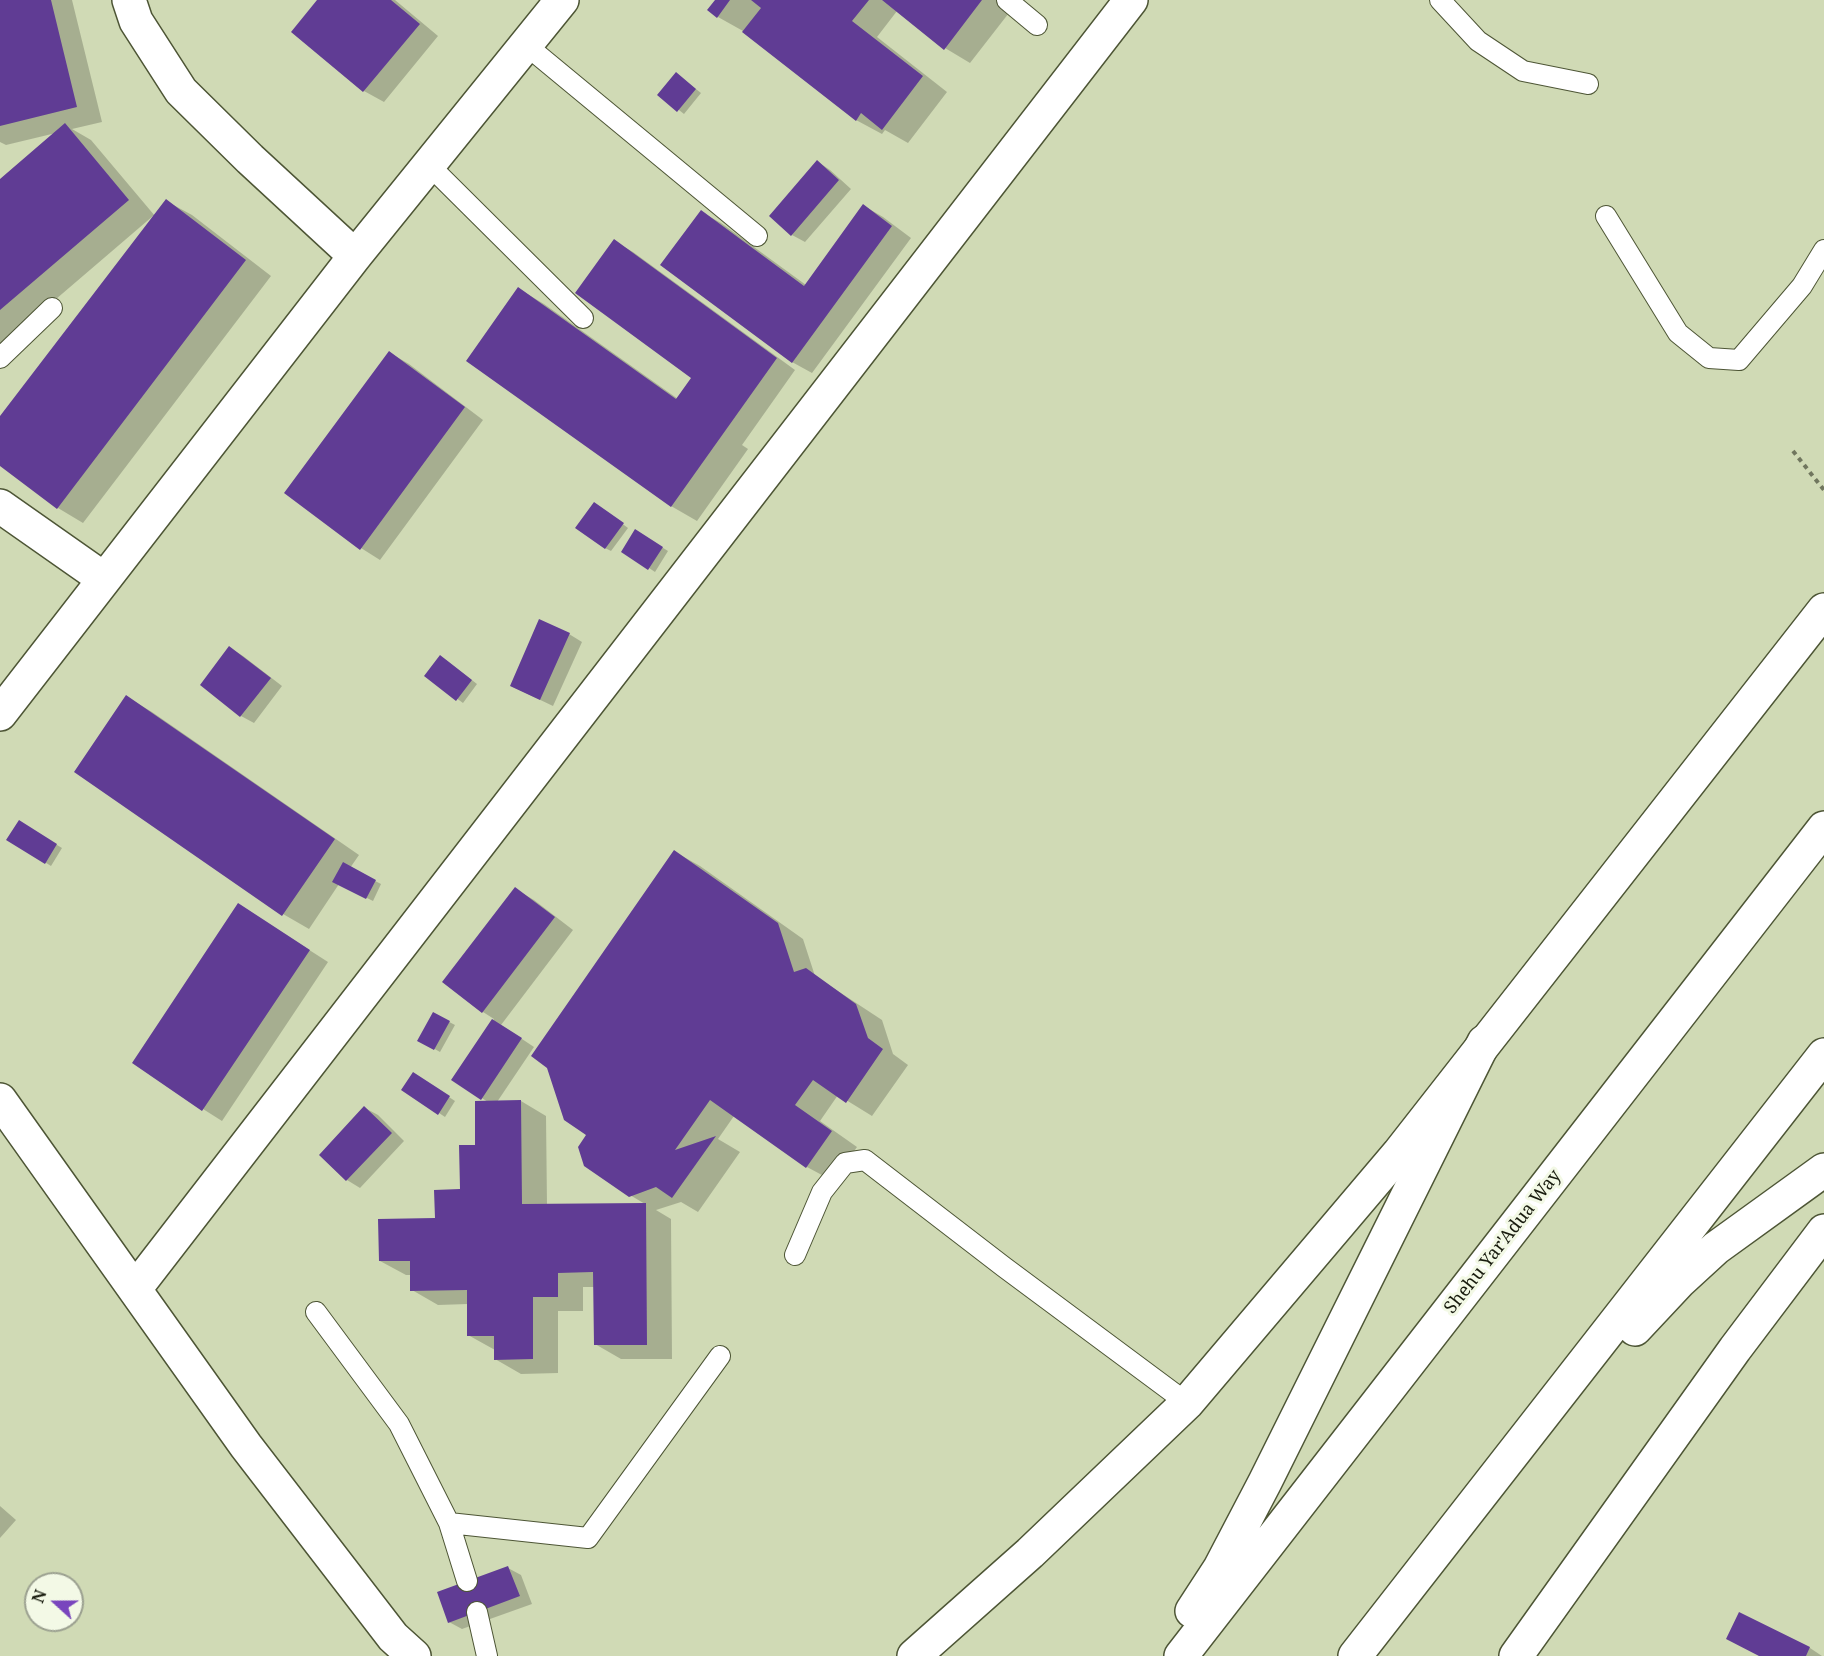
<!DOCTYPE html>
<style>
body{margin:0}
#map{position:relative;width:1824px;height:1656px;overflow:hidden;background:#d0dab5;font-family:"Noto Serif",serif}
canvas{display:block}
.north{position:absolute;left:24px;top:1572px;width:60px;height:60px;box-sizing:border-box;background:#f3f9e6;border:2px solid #9ba090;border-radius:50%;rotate:291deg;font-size:16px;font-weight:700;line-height:24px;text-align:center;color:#181b0e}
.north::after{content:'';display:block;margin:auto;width:21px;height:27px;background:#7945bd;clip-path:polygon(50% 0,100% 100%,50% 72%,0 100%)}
</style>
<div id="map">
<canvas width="1824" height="1656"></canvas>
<div class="north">N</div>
</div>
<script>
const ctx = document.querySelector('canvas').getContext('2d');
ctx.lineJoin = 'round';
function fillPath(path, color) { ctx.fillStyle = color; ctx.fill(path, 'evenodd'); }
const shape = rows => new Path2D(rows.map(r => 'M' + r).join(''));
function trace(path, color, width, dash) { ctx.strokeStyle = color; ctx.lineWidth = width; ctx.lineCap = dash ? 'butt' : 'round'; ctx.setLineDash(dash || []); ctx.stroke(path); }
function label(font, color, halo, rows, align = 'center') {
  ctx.font = font + ' "Noto Serif",serif'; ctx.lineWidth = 6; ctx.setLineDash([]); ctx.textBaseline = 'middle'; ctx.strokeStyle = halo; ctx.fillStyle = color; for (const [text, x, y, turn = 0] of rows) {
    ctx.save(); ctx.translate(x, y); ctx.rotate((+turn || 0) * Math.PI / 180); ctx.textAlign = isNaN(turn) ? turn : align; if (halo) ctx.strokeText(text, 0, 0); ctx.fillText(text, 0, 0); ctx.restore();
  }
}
fillPath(shape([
 [0,0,72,0,102,122,72,129,91,140,155,216,166,201,192,215,271,276,83,523,58,508,0,464,0,418,154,217,153,216,0,347,0,181,56,133,6,145,0,142],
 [319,0,395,0,438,36,384,102,364,91,293,32],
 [717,0,1001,0,1012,9,970,63,945,48,897,11,877,37,947,92,908,143,885,130,882,134,856,120,743,31,718,17],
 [682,78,701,93,684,114,660,95],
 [818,162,830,170,851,189,805,242,792,235],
 [864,206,883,217,911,238,812,373,792,362,701,212,721,223,806,285],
 [614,241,633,252,795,370,742,445,748,449,697,521,671,506,519,289,544,304,678,399,693,378],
 [390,353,409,364,483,420,380,560,361,548],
 [600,507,628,528,611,551,605,548],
 [636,531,668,551,655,572,649,568],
 [569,634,582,642,553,706,511,686],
 [230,648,243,656,282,686,254,723,241,716,202,685],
 [446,660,477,684,463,703,426,676],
 [127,697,152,712,359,855,350,868,381,884,373,901,339,884,309,929,283,914],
 [19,822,62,848,51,866,8,839],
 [675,852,700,866,803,939,815,976,882,1020,893,1054,908,1065,872,1116,838,1095,820,1121,857,1147,833,1181,807,1167,734,1116,718,1139,740,1152,698,1212,681,1202,656,1210,671,1219,672,1359,621,1359,595,1344,595,1287,583,1287,583,1311,558,1311,558,1373,521,1374,495,1359,495,1350,468,1335,468,1304,438,1305,412,1290,412,1275,406,1275,380,1261,436,1219,461,1191,477,1146,488,1102,454,1080,494,1019,483,1012,444,982,515,889,534,900,573,930,501,1025,534,1047,497,1102,521,1101,546,1116,547,1205,645,1204,630,1195,588,1135],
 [239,905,328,962,222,1121,203,1109],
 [434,1014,455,1025,440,1052,419,1040],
 [419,1077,455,1101,445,1117,439,1113],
 [365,1108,378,1115,404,1141,360,1188,347,1180,321,1155],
 [0,1506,16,1520,0,1538],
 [508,1568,521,1575,532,1604,462,1629,449,1622],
 [1740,1614,1810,1648,1822,1656,1760,1656]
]), '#0003');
fillPath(shape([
 [0,0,51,0,77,107,0,126],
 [317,0,391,0,420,24,363,92,291,32],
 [715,0,730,0,717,18,707,10],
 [751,0,869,0,852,21,923,76,882,130,861,113,856,121,742,32,761,8],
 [882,0,982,0,944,50],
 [676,72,696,89,677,112,657,95],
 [65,123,129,200,0,310,0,179],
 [817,160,839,180,791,236,769,216],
 [166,199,246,260,57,509,0,466,0,416],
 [863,204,892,226,792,363,660,265,701,210,804,286],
 [614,239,777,358,671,507,466,361,518,287,676,399,691,378,575,293],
 [389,351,465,407,360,550,284,493],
 [594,502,624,523,605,549,575,528],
 [635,529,663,547,648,570,621,552],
 [539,619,570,633,540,700,510,686],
 [229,646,271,678,240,717,200,685],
 [440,655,472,680,456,701,424,676],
 [126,695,335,839,282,916,74,772],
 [19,820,57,844,45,864,6,840],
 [674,850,778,923,794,972,806,968,856,1004,868,1038,883,1049,846,1103,813,1080,795,1105,832,1131,806,1168,710,1100,675,1150,716,1136,672,1198,656,1187,629,1197,584,1166,578,1147,586,1135,564,1120,547,1068,531,1056],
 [343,862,376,880,366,899,332,882],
 [515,887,555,917,482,1013,442,982],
 [238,903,310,950,202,1111,132,1063],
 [433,1012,450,1021,434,1050,417,1041],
 [492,1019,522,1038,481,1100,451,1080],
 [413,1072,450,1096,438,1115,401,1090],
 [521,1100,522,1204,646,1203,647,1345,594,1345,593,1272,558,1273,558,1297,533,1297,533,1359,494,1360,494,1336,467,1336,467,1290,410,1291,410,1261,379,1261,378,1219,435,1218,434,1190,460,1189,459,1145,475,1145,475,1101],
 [364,1106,392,1133,346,1181,319,1155],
 [508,1566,520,1596,448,1623,437,1592],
 [1739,1612,1810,1647,1806,1656,1759,1656,1726,1639]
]), '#603c94');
const service = shape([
 [1007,0,1037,25],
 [1440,0,1478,41,1523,71,1588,84],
 [526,45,757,236],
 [429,165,583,318],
 [1606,216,1678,333,1709,358,1739,360,1802,286,1824,250],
 [0,358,52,308],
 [795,1255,822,1192,845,1163,865,1160,1004,1267,1187,1403],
 [316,1312,399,1424,449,1523,467,1581],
 [449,1523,588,1538,720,1356],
 [477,1612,487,1656]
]);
const minor = shape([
 [129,0,136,21,181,91,250,159,355,256],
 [0,506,104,579],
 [0,714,355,256,562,0],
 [0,1100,246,1446,393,1637,414,1656],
 [135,1289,1131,0]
]);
const tertiary = shape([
 [914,1656,1030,1553,1187,1403,1399,1153,1824,610],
 [1516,1656,1735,1349,1824,1231]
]);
const motorway = shape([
 [1635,1329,1680,1281,1716,1248,1824,1170],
 [1192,1611,1220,1568,1265,1482,1484,1042],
 [1181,1656,1824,828],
 [1355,1656,1824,1055]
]);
trace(service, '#4d5535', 22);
trace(minor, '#4d5535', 36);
trace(tertiary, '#4d5535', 36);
trace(motorway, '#4d5535', 36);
trace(shape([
 [1793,451,1824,490]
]), '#70765e', 4, [4.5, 4.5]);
trace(service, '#fff', 20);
trace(minor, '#fff', 33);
trace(tertiary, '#fff', 33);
trace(motorway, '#fff', 33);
label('18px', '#181b0e', '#f3f9e6', [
 ["Shehu Yar'Adua Way",1503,1242,-52]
]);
</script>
